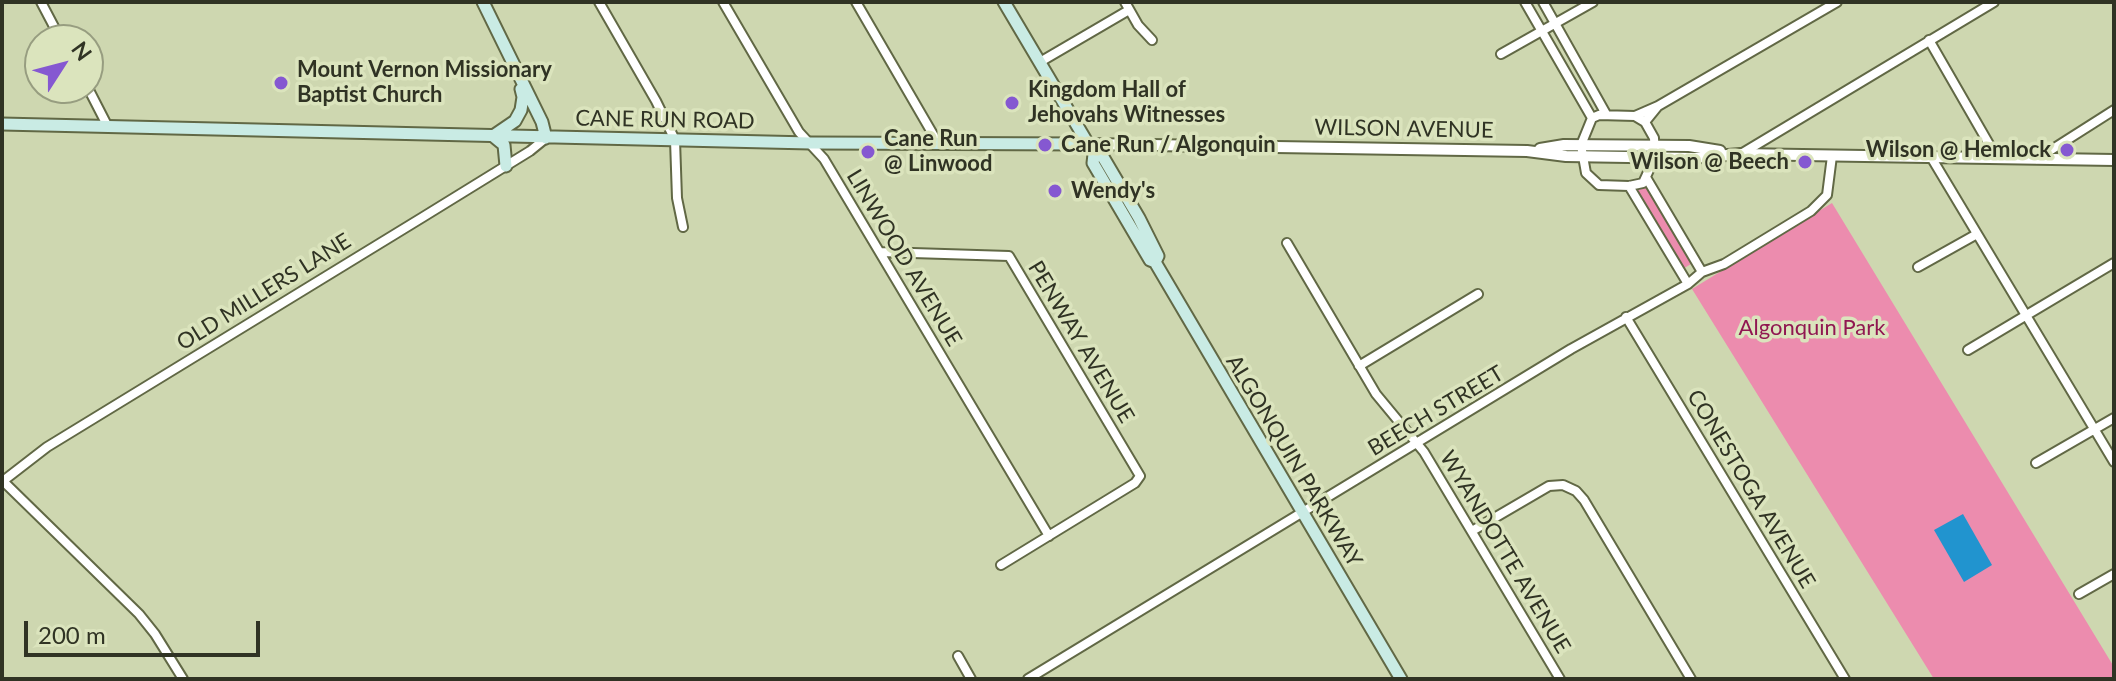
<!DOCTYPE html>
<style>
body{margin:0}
#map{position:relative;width:2116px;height:681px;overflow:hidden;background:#ced7b0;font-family:Lato,sans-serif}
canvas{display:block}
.frame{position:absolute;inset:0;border:4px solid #303324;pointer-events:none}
.north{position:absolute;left:24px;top:24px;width:80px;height:80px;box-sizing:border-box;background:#dbe4bd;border:2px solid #979d80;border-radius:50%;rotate:54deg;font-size:22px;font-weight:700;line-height:32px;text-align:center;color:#303324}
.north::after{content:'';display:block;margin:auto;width:28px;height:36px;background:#8558d1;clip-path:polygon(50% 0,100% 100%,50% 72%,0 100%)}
.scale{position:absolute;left:24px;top:621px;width:236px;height:36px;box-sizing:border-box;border:4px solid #303324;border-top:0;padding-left:10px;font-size:24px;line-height:28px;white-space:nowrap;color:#303324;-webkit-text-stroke:6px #dbe4bd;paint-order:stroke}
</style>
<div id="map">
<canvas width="2116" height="681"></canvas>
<div class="frame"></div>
<div class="north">N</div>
<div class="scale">200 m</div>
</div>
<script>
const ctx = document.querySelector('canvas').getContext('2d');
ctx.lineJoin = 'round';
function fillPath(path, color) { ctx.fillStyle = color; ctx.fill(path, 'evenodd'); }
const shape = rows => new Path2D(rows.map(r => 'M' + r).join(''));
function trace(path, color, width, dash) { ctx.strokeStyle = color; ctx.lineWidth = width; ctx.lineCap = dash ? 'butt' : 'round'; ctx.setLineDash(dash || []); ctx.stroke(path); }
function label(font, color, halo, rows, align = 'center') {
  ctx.font = font + ' Lato,sans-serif'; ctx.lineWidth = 7; ctx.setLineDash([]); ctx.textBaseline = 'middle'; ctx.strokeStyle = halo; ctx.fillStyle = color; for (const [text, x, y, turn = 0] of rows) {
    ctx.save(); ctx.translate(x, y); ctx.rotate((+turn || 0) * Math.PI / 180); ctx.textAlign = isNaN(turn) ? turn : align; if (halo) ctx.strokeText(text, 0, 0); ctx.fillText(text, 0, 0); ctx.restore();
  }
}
fillPath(shape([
 [1646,186,1691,264,1681,270,1635,192],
 [1832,203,2114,667,2114,679,1934,679,1692,289]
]), '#ec8cae');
fillPath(shape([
 [1963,514,1992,565,1964,582,1934,530]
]), '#2194cf');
const minor = shape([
 [41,2,61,40],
 [599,2,656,101,675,140,677,198,683,227],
 [723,2,799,132,824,159,1049,536],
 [856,2,938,143],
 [1125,2,1138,25,1152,40],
 [1525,2,1592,118],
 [1543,2,1606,114],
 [1929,40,1997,158],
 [1501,54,1593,2],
 [1040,62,1129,10],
 [88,88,107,125],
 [1658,106,1837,2],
 [1599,115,1635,116,1645,122,1654,138,1655,157,1643,183,1629,186,1599,185,1586,173,1581,145,1592,118,1599,115],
 [1635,116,1658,106,1645,122],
 [1741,154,1994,2],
 [1931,157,2114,462],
 [2037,159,2114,110],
 [1647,179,1702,272],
 [1629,186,1688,284],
 [1287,243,1376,394,1424,452,1560,679],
 [880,252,1009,256,1140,476,1135,483,1001,565],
 [1918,267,1977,234],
 [1626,317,1845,679],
 [1968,350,2114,263],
 [1359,366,1478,294],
 [2036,463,2114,418],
 [2,480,139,614,155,634,183,679],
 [3,481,47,447,423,217,530,151,546,138],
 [1472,531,1549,486,1563,485,1576,491,1584,500,1691,679],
 [2079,594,2114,574],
 [958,656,971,679],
 [1028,679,1571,349,1688,284,1702,272,1724,264,1811,211,1827,195,1832,156]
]);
const tertiary = shape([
 [1088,144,1527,151,1566,156,1690,158,1740,154,2114,160],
 [1540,149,1564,145,1689,146,1720,151]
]);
const secondary = shape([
 [483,2,542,122,546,138],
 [1004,2,1094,154,1093,163,1150,260,1155,262,1401,679],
 [2,124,810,143,1088,144],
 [1094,154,1103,157,1139,218,1158,256,1155,262],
 [506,166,504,145,493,136,515,121,521,110,523,97,521,89]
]);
trace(minor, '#616845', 12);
trace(tertiary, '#616845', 14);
trace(secondary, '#616845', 15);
trace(minor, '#fff', 8);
trace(tertiary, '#fff', 10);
trace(secondary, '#c9ebe4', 11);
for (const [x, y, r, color] of [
 [281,83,8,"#8558d1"],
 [1012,103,8,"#8558d1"],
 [1045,145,8,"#8558d1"],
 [2067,150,8,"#8558d1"],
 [868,152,8,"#8558d1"],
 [1805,162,8,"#8558d1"],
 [1055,191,8,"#8558d1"]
]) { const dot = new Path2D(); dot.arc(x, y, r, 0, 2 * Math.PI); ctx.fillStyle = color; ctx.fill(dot); trace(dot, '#dbe4bd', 3); }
label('bold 22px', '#303324', '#dbe4bd', [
 ["Mount Vernon Missionary",297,70],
 ["Baptist Church",297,95],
 ["Kingdom Hall of",1028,90],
 ["Jehovahs Witnesses",1028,115],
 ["Cane Run",884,139],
 ["@ Linwood",884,164],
 ["Cane Run / Algonquin",1061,145],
 ["Wilson @ Hemlock",2051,150,"right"],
 ["Wilson @ Beech",1789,162,"right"],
 ["Wendy's",1071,191]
], 'left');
label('22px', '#303324', '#dbe4bd', [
 ["CANE RUN ROAD",665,120,1],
 ["WILSON AVENUE",1404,129,1],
 ["LINWOOD AVENUE",904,258,59],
 ["OLD MILLERS LANE",264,292,-32],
 ["PENWAY AVENUE",1081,342,59],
 ["BEECH STREET",1436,411,-31],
 ["ALGONQUIN PARKWAY",1294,461,59],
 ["CONESTOGA AVENUE",1751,489,59],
 ["WYANDOTTE AVENUE",1505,552,59]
]);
label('22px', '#901751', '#dbe4bd', [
 ["Algonquin Park",1812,328]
]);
</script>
